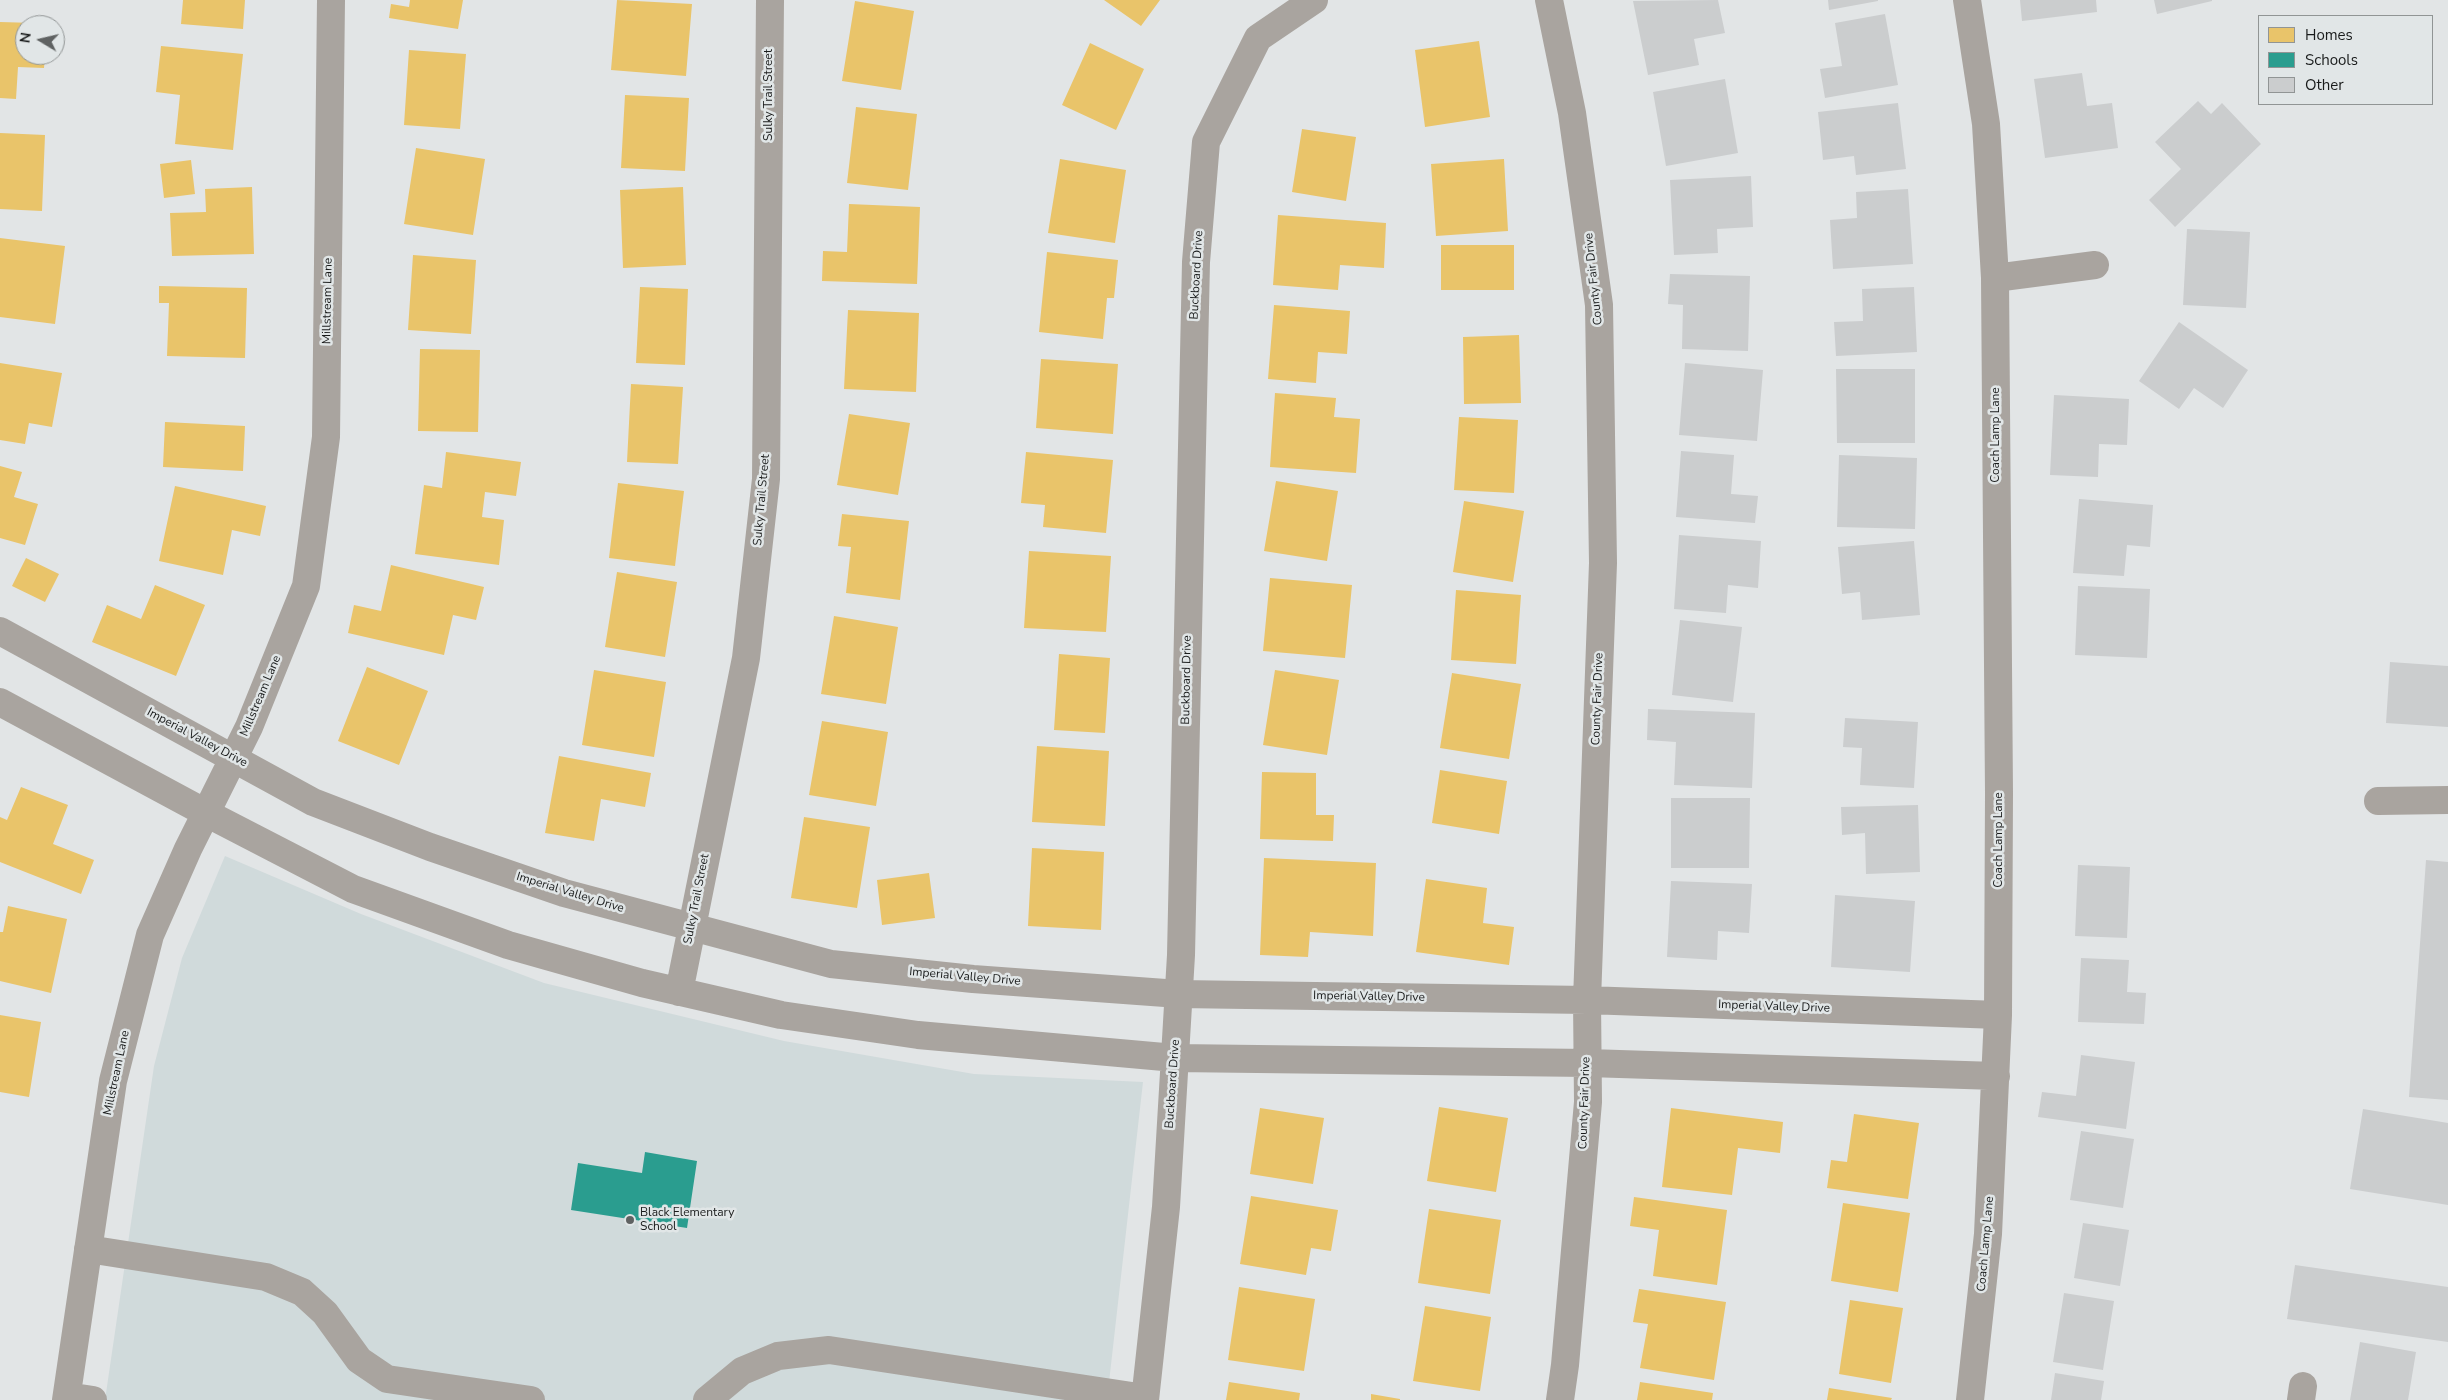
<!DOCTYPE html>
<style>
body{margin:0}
#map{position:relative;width:2448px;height:1400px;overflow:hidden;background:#e2e5e6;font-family:"Nunito Sans",sans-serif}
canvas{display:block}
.legend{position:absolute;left:2258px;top:15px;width:175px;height:90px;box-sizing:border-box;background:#e1e6e7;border:1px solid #919595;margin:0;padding:6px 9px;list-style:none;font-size:15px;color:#191b1b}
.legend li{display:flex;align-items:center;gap:10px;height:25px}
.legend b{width:25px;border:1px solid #919595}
.north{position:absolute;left:15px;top:15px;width:50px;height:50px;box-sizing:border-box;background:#e1e6e7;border:1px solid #919595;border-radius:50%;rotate:279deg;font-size:14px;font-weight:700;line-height:20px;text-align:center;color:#191b1b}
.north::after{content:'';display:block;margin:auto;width:18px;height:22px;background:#5f6262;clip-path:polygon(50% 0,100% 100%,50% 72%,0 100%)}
</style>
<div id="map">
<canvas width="2448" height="1400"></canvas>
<ul class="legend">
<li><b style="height:14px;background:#e9c46a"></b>Homes</li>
<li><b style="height:14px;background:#2a9d8f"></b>Schools</li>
<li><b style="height:14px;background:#cbcdce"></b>Other</li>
</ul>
<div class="north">N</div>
</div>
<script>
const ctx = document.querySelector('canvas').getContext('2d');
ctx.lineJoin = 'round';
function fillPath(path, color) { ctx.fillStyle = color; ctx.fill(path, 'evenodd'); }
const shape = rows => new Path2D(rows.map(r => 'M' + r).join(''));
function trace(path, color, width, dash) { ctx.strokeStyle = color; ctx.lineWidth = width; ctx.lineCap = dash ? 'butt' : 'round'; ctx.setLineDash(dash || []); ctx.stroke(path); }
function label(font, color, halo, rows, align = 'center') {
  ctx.font = font + ' "Nunito Sans",sans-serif'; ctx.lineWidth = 5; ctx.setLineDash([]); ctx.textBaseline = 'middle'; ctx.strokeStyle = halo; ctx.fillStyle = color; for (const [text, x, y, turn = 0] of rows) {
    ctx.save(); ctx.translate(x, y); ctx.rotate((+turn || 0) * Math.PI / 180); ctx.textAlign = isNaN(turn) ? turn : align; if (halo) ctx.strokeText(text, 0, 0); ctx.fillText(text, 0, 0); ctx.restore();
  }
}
fillPath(shape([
 [225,856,361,914,544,983,784,1041,974,1074,1143,1082,1107,1400,105,1400,154,1066,182,958]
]), '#d0dadb');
fillPath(shape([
 [183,0,245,0,243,29,181,24],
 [410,0,463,0,458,29,389,18,391,4,409,7],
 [617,0,692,4,686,76,611,70],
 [1104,0,1160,0,1141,26],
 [855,1,914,11,901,90,842,81],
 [0,22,35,23,25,25,25,55,45,55,44,68,18,67,16,99,0,98],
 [1479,41,1490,117,1425,127,1415,50],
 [1090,43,1144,69,1116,130,1062,105],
 [161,46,243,54,233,150,175,144,180,95,156,92],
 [409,50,466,54,460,129,404,125],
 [625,95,689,98,685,171,621,168],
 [856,107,917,114,908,190,847,183],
 [1302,129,1356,137,1346,201,1292,192],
 [0,133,45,135,42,211,0,209],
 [416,148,485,159,473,235,404,224],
 [1060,159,1126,170,1115,243,1048,233],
 [1504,159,1508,231,1436,236,1431,164],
 [191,160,195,194,164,198,160,164],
 [252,187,254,254,172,256,170,213,206,212,205,189],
 [683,187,686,265,623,268,620,190],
 [849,204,920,207,917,284,822,281,823,251,847,252],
 [1278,215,1386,223,1384,268,1340,265,1338,290,1273,285],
 [0,238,65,246,55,324,0,317],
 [1441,245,1514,245,1514,290,1441,290],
 [1047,252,1118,260,1114,298,1107,298,1103,339,1039,332],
 [413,255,476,260,471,334,408,330],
 [159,286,247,288,245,358,167,356,169,303,159,303],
 [640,287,688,289,685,365,636,363],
 [1274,305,1350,311,1347,354,1318,352,1316,383,1268,379],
 [848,310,919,313,916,392,844,389],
 [1519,335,1521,403,1464,404,1463,337],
 [420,349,480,350,478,432,418,431],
 [1041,359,1118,364,1113,434,1036,428],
 [0,363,62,373,52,427,29,423,25,444,0,440],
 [631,384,683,387,678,464,627,462],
 [1275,393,1336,398,1334,417,1360,419,1356,473,1270,467],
 [849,414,910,423,898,495,837,485],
 [1459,417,1518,420,1514,493,1454,490],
 [165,422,245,426,243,471,163,467],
 [446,452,521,462,516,496,485,492,482,517,504,520,499,565,415,554,424,485,442,488],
 [1026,452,1113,460,1106,533,1043,527,1045,505,1021,503],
 [0,466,22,472,14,497,38,504,25,545,0,538],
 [1276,481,1338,491,1327,561,1264,551],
 [618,483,684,491,675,566,609,558],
 [175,486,266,506,260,536,232,530,223,575,159,561],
 [1464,501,1524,511,1513,582,1453,572],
 [842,514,909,521,900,600,846,593,851,547,838,546],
 [1029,551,1111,556,1106,632,1024,628],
 [26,558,59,574,45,602,12,586],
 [391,565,484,587,476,620,453,615,444,655,348,633,354,605,381,611],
 [617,572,677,582,665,657,605,647],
 [1270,578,1352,585,1345,658,1263,651],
 [155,585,205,605,176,676,92,642,107,605,141,619],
 [1456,590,1521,595,1516,664,1451,660],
 [834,616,898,627,886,704,821,694],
 [1059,654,1110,658,1105,733,1054,730],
 [367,667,428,691,399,765,338,741],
 [594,670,666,682,654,757,582,745],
 [1275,670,1339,680,1327,755,1263,745],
 [1452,673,1521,684,1509,759,1440,748],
 [822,721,888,732,876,806,809,795],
 [1037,746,1109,751,1105,826,1032,822],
 [559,756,651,773,645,807,601,799,594,841,545,833],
 [1440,770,1507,781,1499,834,1432,823],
 [1262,772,1316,773,1316,815,1334,815,1333,841,1260,839],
 [21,787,68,805,53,844,94,860,81,894,0,862,0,817,7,820],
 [804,817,870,827,857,908,791,898],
 [1032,848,1104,852,1101,930,1028,926],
 [1264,858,1376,863,1373,936,1310,932,1308,957,1260,955],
 [929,873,935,918,882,925,877,880],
 [1426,879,1487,888,1483,923,1514,927,1509,965,1416,952],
 [8,906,67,919,51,993,0,981,0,932,3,932],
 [0,1015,41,1022,29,1097,0,1092],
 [1439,1107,1508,1118,1496,1192,1427,1181],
 [1260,1108,1324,1118,1313,1184,1250,1174],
 [1671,1108,1783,1122,1780,1153,1738,1148,1732,1195,1662,1187],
 [1854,1114,1919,1123,1908,1199,1827,1188,1831,1160,1847,1162],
 [1251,1196,1338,1210,1331,1251,1311,1248,1306,1275,1240,1264],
 [1634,1197,1727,1210,1717,1285,1653,1276,1659,1230,1630,1226],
 [1843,1203,1910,1213,1898,1292,1831,1281],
 [1429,1209,1501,1220,1490,1294,1418,1283],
 [1239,1287,1315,1299,1304,1371,1228,1360],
 [1639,1289,1726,1302,1714,1380,1640,1368,1648,1324,1633,1322],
 [1850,1300,1903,1308,1891,1383,1839,1374],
 [1425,1306,1491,1317,1480,1391,1413,1381],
 [1229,1382,1300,1393,1299,1400,1226,1400],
 [1640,1382,1713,1393,1712,1400,1637,1400],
 [1829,1388,1892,1398,1891,1400,1827,1400],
 [1371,1394,1400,1399,1400,1400,1371,1400]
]), '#e9c46a');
fillPath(shape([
 [645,1152,697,1161,687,1228,571,1210,578,1163,642,1173]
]), '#2a9d8f');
fillPath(shape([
 [1718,0,1725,33,1694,39,1699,65,1648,75,1633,1],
 [1828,0,1878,0,1878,1,1829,10],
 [2020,0,2096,0,2097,12,2022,21],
 [2154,0,2212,0,2212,1,2157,14],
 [1885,14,1898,85,1825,98,1820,69,1842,66,1835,23],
 [2082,73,2087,106,2112,103,2118,148,2045,158,2034,79],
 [1725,79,1738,153,1666,166,1653,92],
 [2198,101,2211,114,2222,103,2261,144,2175,227,2149,200,2181,169,2155,142],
 [1898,103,1906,169,1856,175,1854,156,1823,160,1818,112],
 [1751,176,1753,227,1717,229,1718,253,1674,255,1670,180],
 [1908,189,1913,264,1833,269,1830,220,1857,218,1856,192],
 [2187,229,2250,232,2246,308,2183,305],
 [1670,274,1750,276,1748,351,1682,349,1683,305,1668,304],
 [1914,287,1917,352,1836,356,1834,322,1863,321,1862,289],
 [2179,322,2248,370,2223,408,2194,388,2179,409,2139,381],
 [1685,363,1763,370,1757,441,1679,435],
 [1836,369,1915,369,1915,443,1837,443],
 [2054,395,2129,399,2127,445,2099,444,2098,477,2050,475],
 [1681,451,1734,455,1731,494,1758,496,1755,523,1676,517],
 [1839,455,1917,458,1915,529,1837,527],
 [2079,499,2153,505,2150,547,2127,545,2124,576,2073,573],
 [1679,535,1761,541,1758,588,1728,585,1726,613,1674,609],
 [1914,541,1920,615,1862,620,1860,592,1842,594,1838,547],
 [2078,586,2150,589,2147,658,2075,655],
 [1680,620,1742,627,1733,702,1672,695],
 [2390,662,2448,666,2448,727,2386,723],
 [1648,709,1755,713,1752,788,1674,785,1676,742,1647,740],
 [1845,718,1918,722,1914,788,1860,785,1862,748,1843,747],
 [1671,798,1750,798,1749,868,1671,868],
 [1918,805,1920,872,1866,874,1865,833,1842,835,1841,807],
 [2426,860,2448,862,2448,1100,2409,1097],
 [2078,865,2130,867,2127,938,2075,936],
 [1671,881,1752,884,1749,933,1718,931,1717,960,1667,957],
 [1835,895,1915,901,1910,972,1831,967],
 [2081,958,2129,960,2127,992,2146,993,2144,1024,2078,1022],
 [2081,1055,2135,1062,2126,1129,2038,1117,2042,1092,2076,1096],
 [2363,1109,2448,1123,2448,1205,2350,1189],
 [2081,1131,2134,1139,2123,1208,2070,1200],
 [2083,1223,2129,1230,2120,1286,2074,1278],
 [2295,1265,2448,1287,2448,1342,2287,1319],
 [2064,1293,2114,1301,2103,1370,2053,1362],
 [2360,1342,2416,1352,2408,1400,2350,1400],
 [2055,1373,2104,1381,2101,1400,2051,1400]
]), '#cbcdce');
trace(shape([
 [1549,0,1572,113,1599,305,1603,563,1587,1000,1588,1102,1565,1365,1560,1400],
 [1967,0,1986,124,1995,278,1999,794,1998,1015,1988,1234,1970,1400],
 [1995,278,2095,265],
 [0,631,313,802,430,847,564,893,831,964,973,979,1179,994,1587,1000,1998,1015],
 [0,702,206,813,353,889,508,945,642,983,781,1015,918,1035,1175,1058,1588,1063,1996,1076],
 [2378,801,2448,800],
 [679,992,746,658,766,479,770,0],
 [88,1249,266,1277,302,1292,325,1313,359,1360,387,1379,531,1400],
 [67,1396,93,1400],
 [66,1400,113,1081,150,935,188,849,249,727,306,586,326,437,331,0],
 [707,1400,742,1371,778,1356,829,1350,1145,1398],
 [1145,1400,1166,1207,1181,955,1196,262,1206,142,1258,38,1314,0],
 [2301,1400,2303,1386]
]), '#a9a49f', 28);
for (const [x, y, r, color] of [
 [630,1220,5,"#5f6262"]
]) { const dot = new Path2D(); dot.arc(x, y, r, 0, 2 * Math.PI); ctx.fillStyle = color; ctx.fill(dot); trace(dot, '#e1e6e7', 2); }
label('12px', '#191b1b', '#e1e6e7', [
 ["Sulky Trail Street",769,95,-90],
 ["Buckboard Drive",1197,275,-87],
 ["County Fair Drive",1594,279,-96],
 ["Millstream Lane",328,301,-89],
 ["Coach Lamp Lane",1996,435,-90],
 ["Sulky Trail Street",762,500,-85],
 ["Buckboard Drive",1187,680,-89],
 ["Millstream Lane",261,696,-67],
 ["County Fair Drive",1598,699,-88],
 ["Imperial Valley Drive",197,738,28],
 ["Coach Lamp Lane",1999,840,-90],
 ["Imperial Valley Drive",570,893,17],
 ["Sulky Trail Street",697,899,-79],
 ["Imperial Valley Drive",965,977,5],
 ["Imperial Valley Drive",1369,997,1],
 ["Imperial Valley Drive",1774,1007,2],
 ["Millstream Lane",117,1073,-78],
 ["Buckboard Drive",1173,1084,-86],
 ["County Fair Drive",1585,1103,-88],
 ["Coach Lamp Lane",1986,1244,-85]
]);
label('12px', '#191b1b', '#e1e6e7', [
 ["Black Elementary",640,1213],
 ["School",640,1227]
], 'left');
</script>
